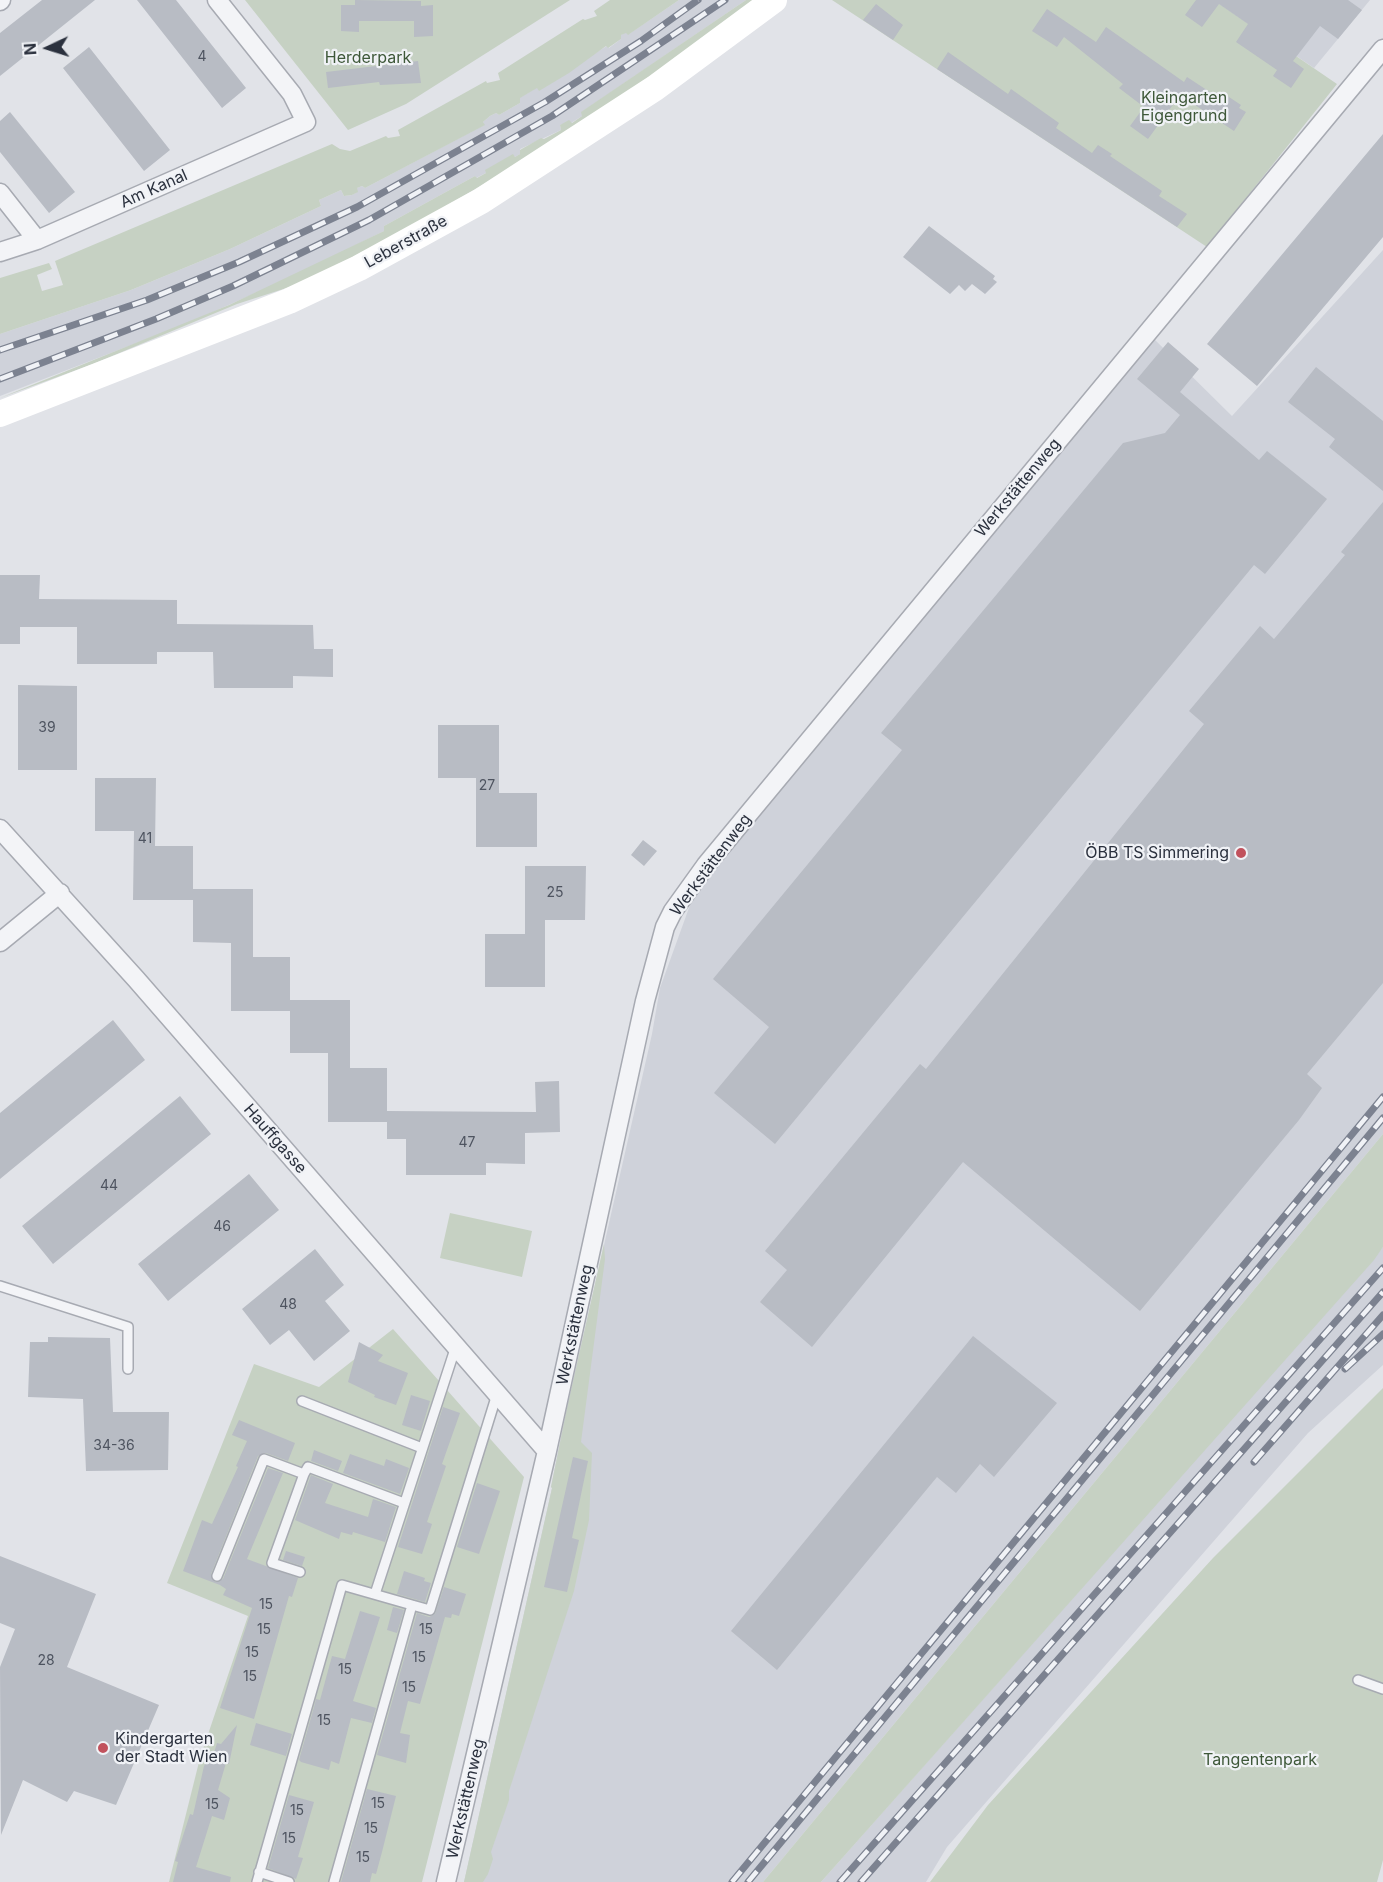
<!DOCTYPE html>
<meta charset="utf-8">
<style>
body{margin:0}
#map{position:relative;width:1383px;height:1882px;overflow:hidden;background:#e1e3e8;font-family:Inter,sans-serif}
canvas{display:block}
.north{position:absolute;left:18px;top:18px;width:60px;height:60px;-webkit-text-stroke:4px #f0f2f6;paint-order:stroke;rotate:266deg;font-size:16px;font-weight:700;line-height:24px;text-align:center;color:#2b313e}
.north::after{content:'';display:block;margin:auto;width:21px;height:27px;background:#2b313e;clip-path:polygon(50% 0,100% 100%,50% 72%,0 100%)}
</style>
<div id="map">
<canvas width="1383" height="1882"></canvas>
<div class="north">N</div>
</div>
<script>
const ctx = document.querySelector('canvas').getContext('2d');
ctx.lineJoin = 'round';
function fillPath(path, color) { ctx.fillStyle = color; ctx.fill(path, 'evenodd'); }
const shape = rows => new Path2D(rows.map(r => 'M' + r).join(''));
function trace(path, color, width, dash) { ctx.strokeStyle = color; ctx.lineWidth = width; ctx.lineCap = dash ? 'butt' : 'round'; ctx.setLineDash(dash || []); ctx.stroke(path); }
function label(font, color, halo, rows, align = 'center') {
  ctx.font = font + ' Inter,sans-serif'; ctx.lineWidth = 4.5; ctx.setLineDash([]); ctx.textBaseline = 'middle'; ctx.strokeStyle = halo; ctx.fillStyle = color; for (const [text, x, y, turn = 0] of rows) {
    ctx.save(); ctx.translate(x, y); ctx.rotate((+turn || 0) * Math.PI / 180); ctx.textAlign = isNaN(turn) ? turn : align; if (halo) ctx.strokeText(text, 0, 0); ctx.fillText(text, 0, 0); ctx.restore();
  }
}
fillPath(shape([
 [679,0,746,0,582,112,582,116,571,123,560,125,561,130,520,149,520,154,515,157,513,155,486,173,476,178,475,176,384,226,384,231,296,275,188,323,0,396,0,334,131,290,230,249,321,206,319,200,341,190,344,196,352,195,357,192,357,188,362,186,365,188,484,125,483,122,490,116,496,113,499,115,520,103,519,98,607,46,609,48,621,39,621,35,626,32,629,34],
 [1214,0,1370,0,1314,68],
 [1383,250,1383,1134,763,1882,464,1882,552,1488,551,1487,567,1408,652,1034,660,988,694,894,1153,338,1232,416],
 [1383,1247,1383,1365,1308,1433,947,1847,926,1882,821,1882]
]), '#cfd2da');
fillPath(shape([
 [245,0,570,0,406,104,348,130],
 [610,0,679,0,628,35,626,33,621,35,621,39,608,48,606,46,569,73,539,91,537,88,520,98,520,103,499,115,496,113,490,116,483,122,485,125,365,188,362,186,357,188,358,192,352,195,344,196,341,190,319,200,321,206,230,249,131,290,0,334,0,278,49,263,52,269,37,275,42,291,63,285,55,261,332,144,340,149,350,151,386,136,388,138,400,136,398,130,486,81,487,83,500,80,498,73,583,19,585,20,597,16,594,11],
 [746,0,757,0,667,67,525,160,400,233,299,284,237,304,93,364,0,398,229,305,384,231,384,226,475,176,477,178,486,173,485,170,513,154,515,157,520,154,520,150,541,138,544,139,561,130,560,125,569,120,572,123,582,116,581,112],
 [832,0,1214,0,1337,84,1207,247],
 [1383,1134,1383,1247,1374,1260,821,1882,763,1882],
 [450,1213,532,1231,522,1277,440,1258],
 [604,1244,605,1259,581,1442,592,1453,589,1520,574,1591,509,1791,509,1800,491,1852,493,1859,488,1874,483,1882,464,1882,552,1488,551,1487,567,1408],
 [393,1329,524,1477,422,1882,169,1882,200,1758,248,1616,167,1583,254,1364,319,1387],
 [1383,1388,1383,1860,1377,1882,930,1882,988,1805,1213,1558]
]), '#c6d1c3');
fillPath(shape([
 [42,0,95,0,0,76,0,33],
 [137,0,176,0,246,88,222,108],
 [355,0,421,1,421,6,433,5,433,36,414,37,414,21,359,21,359,32,341,31,341,5,355,5],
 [1196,0,1348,0,1362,10,1338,39,1320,26,1293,61,1304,69,1291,88,1273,76,1277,70,1236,42,1248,24,1219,4,1202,27,1185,15],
 [876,4,903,25,893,40,863,20],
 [1047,9,1096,42,1106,27,1184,82,1187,77,1219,98,1223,93,1241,105,1239,108,1246,112,1234,131,1180,95,1148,139,1130,126,1144,107,1119,88,1123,84,1064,37,1057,47,1032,31],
 [89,47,170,150,144,171,63,68],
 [948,52,1008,94,1011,89,1059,123,1056,128,1092,153,1098,145,1112,154,1110,156,1162,191,1159,196,1187,214,1177,227,937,69],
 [418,61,421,83,380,85,379,82,328,88,326,72],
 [10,112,75,192,49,213,0,152,0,121],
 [1383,134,1383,237,1257,386,1207,344],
 [929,226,995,276,993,279,997,282,985,294,972,284,965,291,959,285,950,294,903,257],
 [1168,342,1199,369,1180,392,1259,460,1267,451,1327,499,1265,574,1254,565,775,1144,714,1093,769,1027,713,979,902,750,881,733,1123,443,1165,433,1180,415,1137,379],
 [1316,367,1383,421,1383,491,1329,447,1335,439,1288,402],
 [1383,502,1383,983,1307,1074,1322,1088,1299,1120,1140,1311,963,1162,812,1347,760,1302,787,1270,765,1251,920,1064,926,1069,1204,724,1189,711,1260,626,1274,639,1345,555,1341,552],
 [0,575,40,575,39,599,177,600,177,624,313,625,314,649,333,649,333,677,293,676,293,688,214,688,213,652,157,652,157,664,77,664,77,627,20,627,20,644,0,644],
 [18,685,77,686,77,770,18,770],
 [438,725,499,725,499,793,537,793,537,847,476,847,476,778,438,778],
 [95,778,156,778,155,846,193,846,193,900,133,900,134,831,95,831],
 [643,840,657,851,644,866,631,855],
 [525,866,586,866,585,920,545,920,545,987,485,987,485,934,525,934],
 [193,889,253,889,253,957,290,957,290,1000,350,1000,350,1068,387,1068,387,1122,328,1122,328,1053,290,1053,290,1011,231,1011,231,943,193,942],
 [113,1020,145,1060,0,1179,0,1113],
 [559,1081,560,1132,525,1133,525,1164,486,1163,486,1175,406,1175,406,1139,387,1139,387,1111,536,1112,535,1082],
 [180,1096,211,1134,53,1264,22,1226],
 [249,1174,279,1210,168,1301,138,1264],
 [315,1249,344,1285,325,1301,350,1331,314,1361,289,1330,270,1345,242,1309],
 [973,1336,1057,1403,994,1477,980,1464,956,1493,937,1477,777,1670,731,1631],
 [48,1337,110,1338,113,1412,169,1412,168,1470,86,1471,83,1399,28,1397,30,1342,48,1342],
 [359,1342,383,1355,378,1361,408,1373,396,1405,374,1397,375,1395,348,1382],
 [411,1395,430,1401,421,1431,402,1425],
 [443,1407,460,1413,442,1464,446,1466,427,1522,432,1524,422,1554,398,1547],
 [239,1420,295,1443,288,1461,266,1453,258,1456,211,1574,215,1582,223,1579,268,1468,283,1473,247,1559,298,1578,292,1597,289,1596,254,1719,220,1708,252,1608,223,1595,226,1589,220,1585,183,1571,202,1520,212,1524,238,1467,236,1466,247,1441,232,1435],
 [314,1450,342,1461,338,1471,311,1461],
 [350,1454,384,1466,386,1459,409,1468,400,1494,343,1473],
 [573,1457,588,1461,572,1538,579,1540,567,1592,544,1587],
 [311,1475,333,1484,325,1503,368,1517,373,1499,396,1507,385,1542,353,1532,352,1535,341,1532,339,1539,295,1520],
 [477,1483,500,1491,479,1554,457,1547],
 [286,1551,305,1557,302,1566,283,1560],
 [0,1556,96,1594,67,1667,159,1705,116,1805,74,1791,67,1802,23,1780,1,1835,0,1667,15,1629,0,1623],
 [404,1571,425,1578,424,1581,431,1583,425,1602,397,1594],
 [444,1587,466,1594,459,1616,452,1614,451,1618,445,1617,420,1704,408,1701,400,1733,410,1735,406,1763,377,1755,417,1613,429,1617,435,1614],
 [393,1607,404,1610,397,1633,387,1630],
 [360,1611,380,1617,353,1701,376,1708,372,1723,351,1718,339,1764,331,1761,329,1770,301,1762,299,1760,314,1707,316,1699,320,1700,332,1656,345,1659],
 [256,1723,292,1734,286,1756,250,1745],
 [237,1725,229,1764,226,1763,218,1790,230,1798,224,1820,212,1816,196,1867,231,1877,230,1882,173,1882,178,1862,175,1861,190,1814,193,1815,204,1766,214,1753,217,1743,221,1744],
 [367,1789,396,1796,382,1852,376,1874,372,1873,370,1882,341,1882],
 [289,1795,314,1802,298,1857,303,1858,296,1879,268,1868]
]), '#b8bcc4');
const lane = shape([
 [0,1286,128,1327,128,1369],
 [302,1401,422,1448],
 [304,1474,308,1467,404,1503],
 [217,1576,264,1459,304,1474,272,1563,300,1572],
 [375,1594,456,1346],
 [1358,1680,1383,1689],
 [259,1872,289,1882],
 [257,1882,342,1585,412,1605],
 [334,1882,412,1605,430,1610,497,1394]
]);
const street = shape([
 [0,1,1,0],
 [0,193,37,240],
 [0,252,37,240,306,122,292,94,217,0],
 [0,829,136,979,547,1451],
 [0,942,60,893],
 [446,1882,547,1451,645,1001,665,927,673,911,706,865,1383,49]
]);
trace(lane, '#a7aab2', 12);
trace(street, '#a7aab2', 21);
trace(lane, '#f3f4f7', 9);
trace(street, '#f3f4f7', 18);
trace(shape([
 [0,414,289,301,359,268,481,201,655,88,774,0]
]), '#fff', 26);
const rail = shape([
 [0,350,147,300,239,262,357,207,545,102,641,41,698,0],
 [0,379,156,319,233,286,369,220,552,116,725,0],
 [1345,1369,1383,1334],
 [1254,1462,1383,1315],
 [732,1882,1383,1097],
 [748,1882,1383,1118],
 [840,1882,1383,1268],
 [861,1882,1383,1292]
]);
trace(rail, '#7c8290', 7);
trace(rail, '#f0f2f6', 4.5, [14]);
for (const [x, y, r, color] of [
 [1241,853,6,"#c1525d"],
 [103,1748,6,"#c1525d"]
]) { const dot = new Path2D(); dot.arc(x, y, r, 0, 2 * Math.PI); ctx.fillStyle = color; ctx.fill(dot); trace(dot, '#f0f2f6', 2); }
label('14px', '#4e5460', null, [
 ["4",202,57],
 ["39",47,728],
 ["27",487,786],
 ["41",145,839],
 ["25",555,893],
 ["47",467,1143],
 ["44",109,1186],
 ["46",222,1227],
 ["48",288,1305],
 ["34-36",114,1446],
 ["15",266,1605],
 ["15",264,1630],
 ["15",426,1630],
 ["15",252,1653],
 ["15",419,1658],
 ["28",46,1661],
 ["15",345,1670],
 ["15",250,1677],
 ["15",409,1688],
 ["15",324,1721],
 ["15",378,1804],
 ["15",212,1805],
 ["15",297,1811],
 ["15",371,1829],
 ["15",289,1839],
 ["15",363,1858]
]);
label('16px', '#3e5839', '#f0f2f6', [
 ["Herderpark",368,58],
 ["Kleingarten",1184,98],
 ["Eigengrund",1184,116],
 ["Tangentenpark",1260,1760]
]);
label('16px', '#2b313e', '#f0f2f6', [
 ["Am Kanal",154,189,-24],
 ["Leberstraße",406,242,-29],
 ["Werkstättenweg",1018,488,-50],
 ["Werkstättenweg",711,865,-53],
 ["Hauffgasse",275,1139,49],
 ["Werkstättenweg",575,1325,-78],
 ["Werkstättenweg",466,1799,-77]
]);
label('16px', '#2b313e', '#f0f2f6', [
 ["ÖBB TS Simmering",1229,853],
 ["Kindergarten",115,1739,"left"],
 ["der Stadt Wien",115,1757,"left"]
], 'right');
</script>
